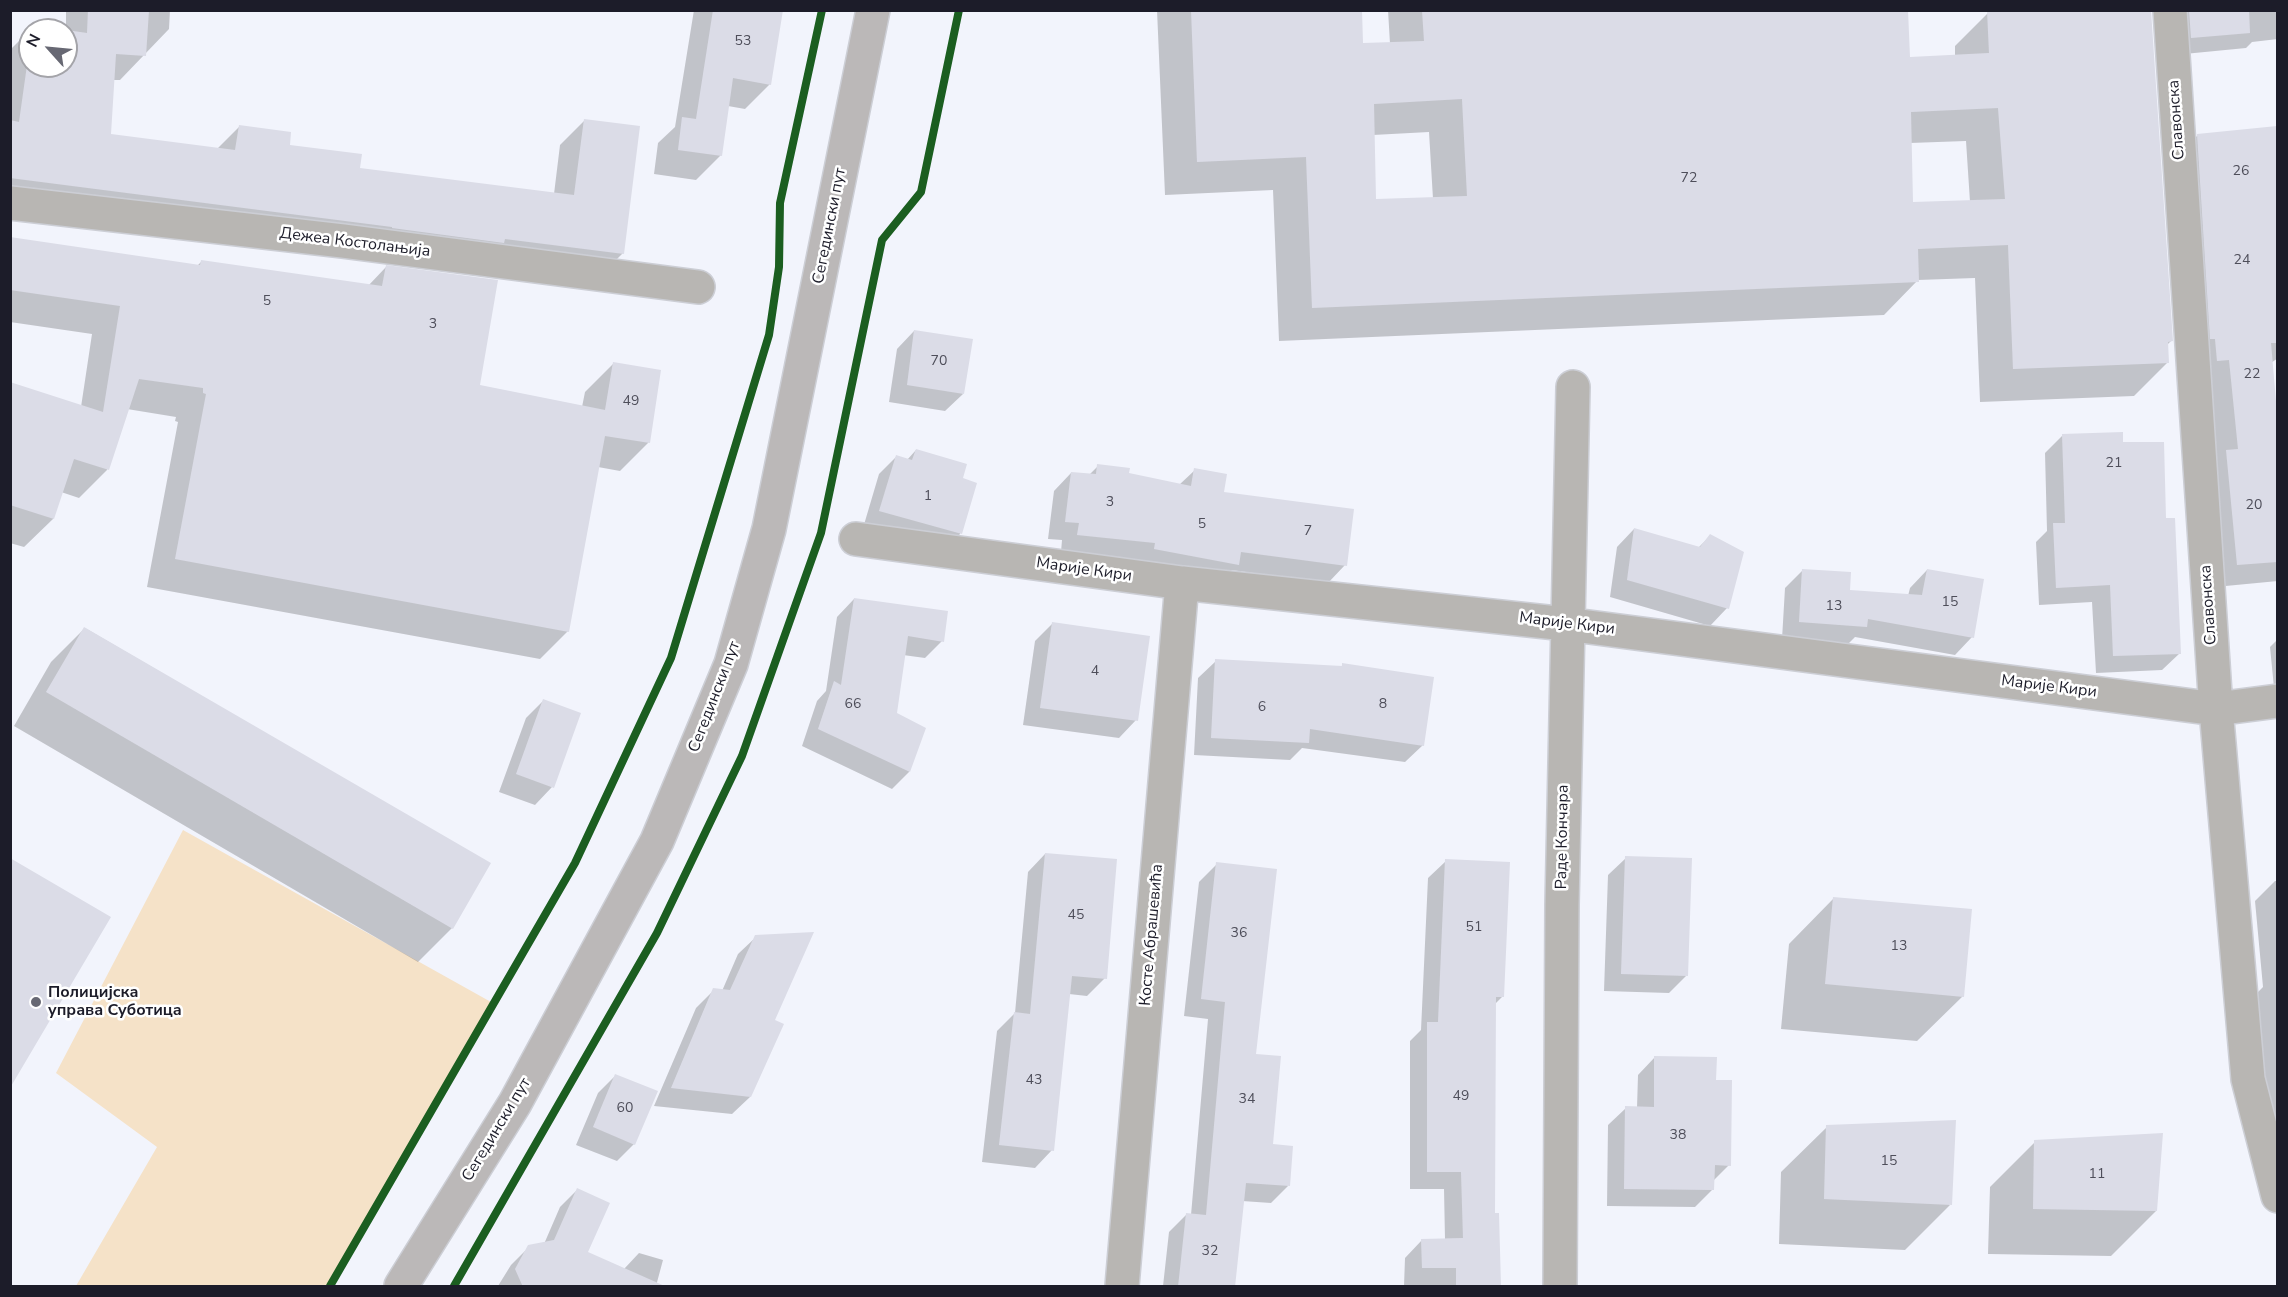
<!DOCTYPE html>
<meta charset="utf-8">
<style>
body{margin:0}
#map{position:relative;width:2288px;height:1297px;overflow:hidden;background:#f2f4fc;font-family:"Nunito Sans",sans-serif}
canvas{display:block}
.frame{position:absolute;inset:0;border:12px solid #1c1c29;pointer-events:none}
.north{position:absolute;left:18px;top:18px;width:60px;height:60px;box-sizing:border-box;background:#fff;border:2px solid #a4a4a9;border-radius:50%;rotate:297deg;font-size:16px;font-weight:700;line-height:24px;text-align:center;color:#1c1c29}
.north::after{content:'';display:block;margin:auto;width:21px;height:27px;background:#676873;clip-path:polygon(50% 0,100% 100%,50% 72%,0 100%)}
</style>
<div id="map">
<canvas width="2288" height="1297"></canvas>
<div class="frame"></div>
<div class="north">N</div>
</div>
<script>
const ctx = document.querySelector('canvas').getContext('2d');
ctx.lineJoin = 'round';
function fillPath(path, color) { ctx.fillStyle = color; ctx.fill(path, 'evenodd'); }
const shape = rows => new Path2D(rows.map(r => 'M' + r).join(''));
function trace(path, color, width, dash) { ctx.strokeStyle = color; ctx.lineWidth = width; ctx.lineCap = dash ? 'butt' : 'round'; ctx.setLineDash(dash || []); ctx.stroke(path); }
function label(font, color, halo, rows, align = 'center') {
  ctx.font = font + ' "Nunito Sans",sans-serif'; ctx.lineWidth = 5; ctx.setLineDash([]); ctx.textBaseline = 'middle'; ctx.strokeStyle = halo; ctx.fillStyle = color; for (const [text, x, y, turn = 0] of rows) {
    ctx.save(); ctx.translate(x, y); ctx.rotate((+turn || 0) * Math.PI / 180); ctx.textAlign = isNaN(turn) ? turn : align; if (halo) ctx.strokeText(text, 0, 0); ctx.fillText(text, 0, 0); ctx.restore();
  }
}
fillPath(shape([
 [183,830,491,1002,331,1286,76,1286,157,1147,56,1073]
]), '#f5e2c8');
fillPath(shape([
 [66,10,170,10,169,29,120,80,113,80,109,135,217,149,239,127,358,170,554,194,560,145,585,120,623,253,598,278,10,205,10,50,30,30,30,66,66,66],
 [694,10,782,10,770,84,745,109,728,106,721,155,696,180,654,174,658,143,675,127],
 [1157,10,1360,10,1362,45,1390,44,1388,10,1906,10,1908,58,1955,56,1955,46,1988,13,2171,341,2167,345,2168,362,2134,396,1980,402,1975,278,1918,280,1884,315,1279,341,1273,190,1165,195],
 [1429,132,1433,199,1374,201,1373,135],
 [1966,141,1970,202,1911,204,1910,143],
 [2181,10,2278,10,2278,39,2252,42,2246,48,2174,55],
 [33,27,54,30,30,30],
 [2278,128,2278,358,2271,363,2278,429,2278,581,2215,587,2175,158,2198,135],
 [10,238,197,266,201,262,368,286,386,267,478,386,582,407,585,392,613,364,649,442,620,471,598,467,568,631,540,659,147,587,178,422,175,421,176,417,127,409,107,470,79,498,61,492,53,519,24,547,10,543,10,383,81,407,92,334,10,322],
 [914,331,963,394,945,411,889,402,897,349],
 [2063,435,2121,444,2164,520,2180,653,2162,670,2096,673,2092,602,2039,605,2036,542,2047,531,2045,453],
 [916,450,961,480,975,484,960,534,943,551,863,528,879,474,896,457,907,460],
 [1098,466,1128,475,1179,485,1195,470,1222,493,1345,565,1328,583,1231,570,1220,582,1061,552,1062,540,1048,539,1054,491,1071,473,1089,475],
 [1634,529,1698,548,1710,536,1727,608,1710,626,1610,597,1617,547],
 [1803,570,1848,591,1908,596,1910,588,1927,570,1972,637,1955,655,1855,637,1848,644,1782,639,1785,588],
 [854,599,942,641,925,658,903,655,895,714,924,729,909,772,892,789,802,746,817,701,826,691,837,617],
 [1052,624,1136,720,1119,738,1023,725,1035,641],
 [85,628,489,864,452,928,418,962,14,726,51,662],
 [2278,639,2278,697,2275,698,2270,647],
 [1216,661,1340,667,1343,665,1423,745,1405,762,1302,748,1290,760,1194,755,1198,678],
 [543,701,552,787,535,805,499,792,526,718],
 [1045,854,1105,978,1087,996,1069,994,1052,1150,1035,1168,982,1162,997,1031,1015,1013,1028,872],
 [1626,858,1686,976,1669,993,1604,991,1608,875],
 [1446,861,1502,997,1494,1005,1493,1214,1499,1286,1404,1286,1405,1258,1422,1240,1445,1240,1444,1189,1410,1189,1410,1041,1421,1030,1428,878],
 [1217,864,1272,1146,1288,1186,1271,1203,1242,1201,1234,1286,1163,1286,1169,1232,1186,1215,1191,1215,1208,1019,1184,1016,1199,882],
 [2275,881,2278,881,2278,1164,2265,1166,2254,996,2263,987,2255,901],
 [1834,898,1963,996,1917,1041,1781,1029,1789,944],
 [756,937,773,1021,750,1097,732,1114,654,1106,696,1008,714,990,722,991,738,954],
 [1655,1057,1715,1081,1729,1165,1713,1181,1713,1189,1695,1207,1607,1206,1608,1125,1626,1108,1637,1108,1638,1075],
 [615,1076,634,1144,617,1161,576,1145,598,1093],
 [1827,1127,1950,1205,1905,1250,1779,1244,1781,1172],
 [2035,1142,2156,1211,2111,1256,1988,1254,1990,1187],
 [577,1190,586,1253,624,1269,639,1253,663,1260,656,1286,498,1286,511,1265,529,1247,544,1244,560,1207]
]), '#0003');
fillPath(shape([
 [88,10,149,10,146,56,116,54,111,134,235,150,239,125,291,132,290,145,362,154,360,168,574,195,584,119,640,126,624,254,505,239,504,243,392,228,392,227,10,178,10,120,19,122,30,44,30,66,66,66,66,30,87,33],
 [713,10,783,10,771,85,733,78,722,156,678,150,682,117,696,119],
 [1191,10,1362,10,1363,43,1424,41,1422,10,1908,10,1910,57,1989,53,1987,10,2151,10,2173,341,2168,342,2169,363,2013,369,2008,245,1918,249,1919,282,1312,308,1306,157,1197,162],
 [1462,99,1467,196,1376,199,1374,104],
 [1998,108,2005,199,1913,202,1911,112],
 [2189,10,2249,10,2250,33,2191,38],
 [2277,126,2277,343,2271,343,2277,413,2277,562,2237,565,2226,450,2238,449,2229,360,2217,361,2215,339,2210,339,2197,134],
 [10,237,200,265,201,260,382,286,386,265,498,280,480,385,605,410,613,362,661,370,650,443,605,436,569,632,175,559,206,394,203,393,203,388,139,379,109,470,74,459,54,519,10,505,10,382,103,412,120,306,10,290],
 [914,330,973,339,964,394,907,385],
 [2123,432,2123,442,2164,442,2166,518,2175,518,2181,654,2113,656,2110,585,2056,588,2053,523,2065,523,2062,434],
 [916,449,967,464,963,478,977,483,962,534,879,511,896,455,912,460],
 [1097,464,1130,468,1129,473,1191,486,1194,468,1227,474,1224,492,1354,509,1347,566,1241,552,1239,565,1154,549,1155,543,1077,535,1079,523,1065,522,1071,472,1096,474],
 [1634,528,1700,547,1710,534,1744,552,1729,609,1627,580],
 [1802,569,1851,572,1850,590,1922,595,1927,569,1984,579,1974,638,1868,619,1867,627,1799,622],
 [854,598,948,611,944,642,908,636,897,713,926,728,910,772,818,729,834,681,841,685],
 [1052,622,1150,636,1138,721,1040,708],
 [84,627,491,863,453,929,46,692],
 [1215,659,1342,666,1342,663,1434,677,1424,746,1310,729,1309,743,1211,738],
 [543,699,581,713,554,788,516,774],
 [1045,853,1117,859,1107,979,1072,976,1054,1151,999,1145,1014,1012,1030,1014],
 [1625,856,1692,858,1688,976,1621,974],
 [10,858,111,917,10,1088],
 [1445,859,1510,862,1504,997,1496,997,1495,1213,1499,1213,1501,1287,1456,1287,1456,1268,1422,1268,1421,1239,1463,1238,1461,1172,1427,1172,1427,1022,1438,1022],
 [1216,862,1277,869,1256,1054,1281,1056,1273,1144,1293,1146,1290,1186,1246,1183,1235,1287,1178,1287,1186,1213,1206,1215,1225,1002,1201,999],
 [1833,897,1972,909,1964,997,1825,984],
 [814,932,775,1020,784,1024,751,1097,671,1088,713,988,730,990,755,935],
 [1654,1056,1717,1057,1716,1080,1732,1080,1731,1166,1715,1165,1714,1190,1624,1189,1625,1106,1654,1107],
 [615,1074,658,1091,635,1145,593,1127],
 [1956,1120,1952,1205,1824,1199,1826,1125],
 [2163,1133,2157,1211,2033,1209,2034,1140],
 [577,1188,610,1203,588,1252,667,1287,523,1287,515,1269,528,1245,554,1240]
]), '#dbdce7');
const minor = shape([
 [2170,10,2216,709,2248,1079,2278,1196],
 [10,203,343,241,698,287],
 [856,539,1182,583,1566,624,2216,709,2278,701],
 [1122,1286,1182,583],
 [1560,1286,1562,905,1573,387]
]);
const major = shape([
 [401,1286,515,1103,657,841,731,664,769,529,873,10]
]);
trace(minor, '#ccced5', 36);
trace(major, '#ccced5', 36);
trace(minor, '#b8b6b3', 33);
trace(major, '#bbb8b8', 33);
trace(shape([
 [330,1286,575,863,671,658,769,335,779,267,780,203,822,10],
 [454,1286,657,933,742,756,821,533,882,240,921,192,959,10]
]), '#1b5e20', 8);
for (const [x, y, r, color] of [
 [36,1002,6,"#676873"]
]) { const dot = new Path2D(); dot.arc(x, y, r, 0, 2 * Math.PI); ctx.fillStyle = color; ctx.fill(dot); trace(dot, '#fff', 2); }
label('14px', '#4e4e5a', null, [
 ["53",743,42],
 ["26",2241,172],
 ["72",1689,179],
 ["24",2242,261],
 ["5",267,302],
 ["3",433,325],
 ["70",939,362],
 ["22",2252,375],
 ["49",631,402],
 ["21",2114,464],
 ["1",928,497],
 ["3",1110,503],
 ["20",2254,506],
 ["5",1202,525],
 ["7",1308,532],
 ["15",1950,603],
 ["13",1834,607],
 ["4",1095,672],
 ["66",853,705],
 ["8",1383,705],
 ["6",1262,708],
 ["45",1076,916],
 ["51",1474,928],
 ["36",1239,934],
 ["13",1899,947],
 ["43",1034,1081],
 ["49",1461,1097],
 ["34",1247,1100],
 ["60",625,1109],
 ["38",1678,1136],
 ["15",1889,1162],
 ["11",2097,1175],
 ["32",1210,1252]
]);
label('16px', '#1c1c29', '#fff', [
 ["Славонска",2177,120,-94],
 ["Сегедински пут",830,226,-79],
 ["Дежеа Костолањија",355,243,7],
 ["Марије Кири",1084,570,8],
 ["Славонска",2209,605,-94],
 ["Марије Кири",1567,624,7],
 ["Марије Кири",2049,687,7],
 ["Сегедински пут",715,697,-69],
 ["Раде Кончара",1563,837,-89],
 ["Косте Абрашевића",1152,935,-85],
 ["Сегедински пут",497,1130,-59]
]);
label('bold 16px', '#1c1c29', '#fff', [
 ["Полицијска",48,993],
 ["управа Суботица",48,1011]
], 'left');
</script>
